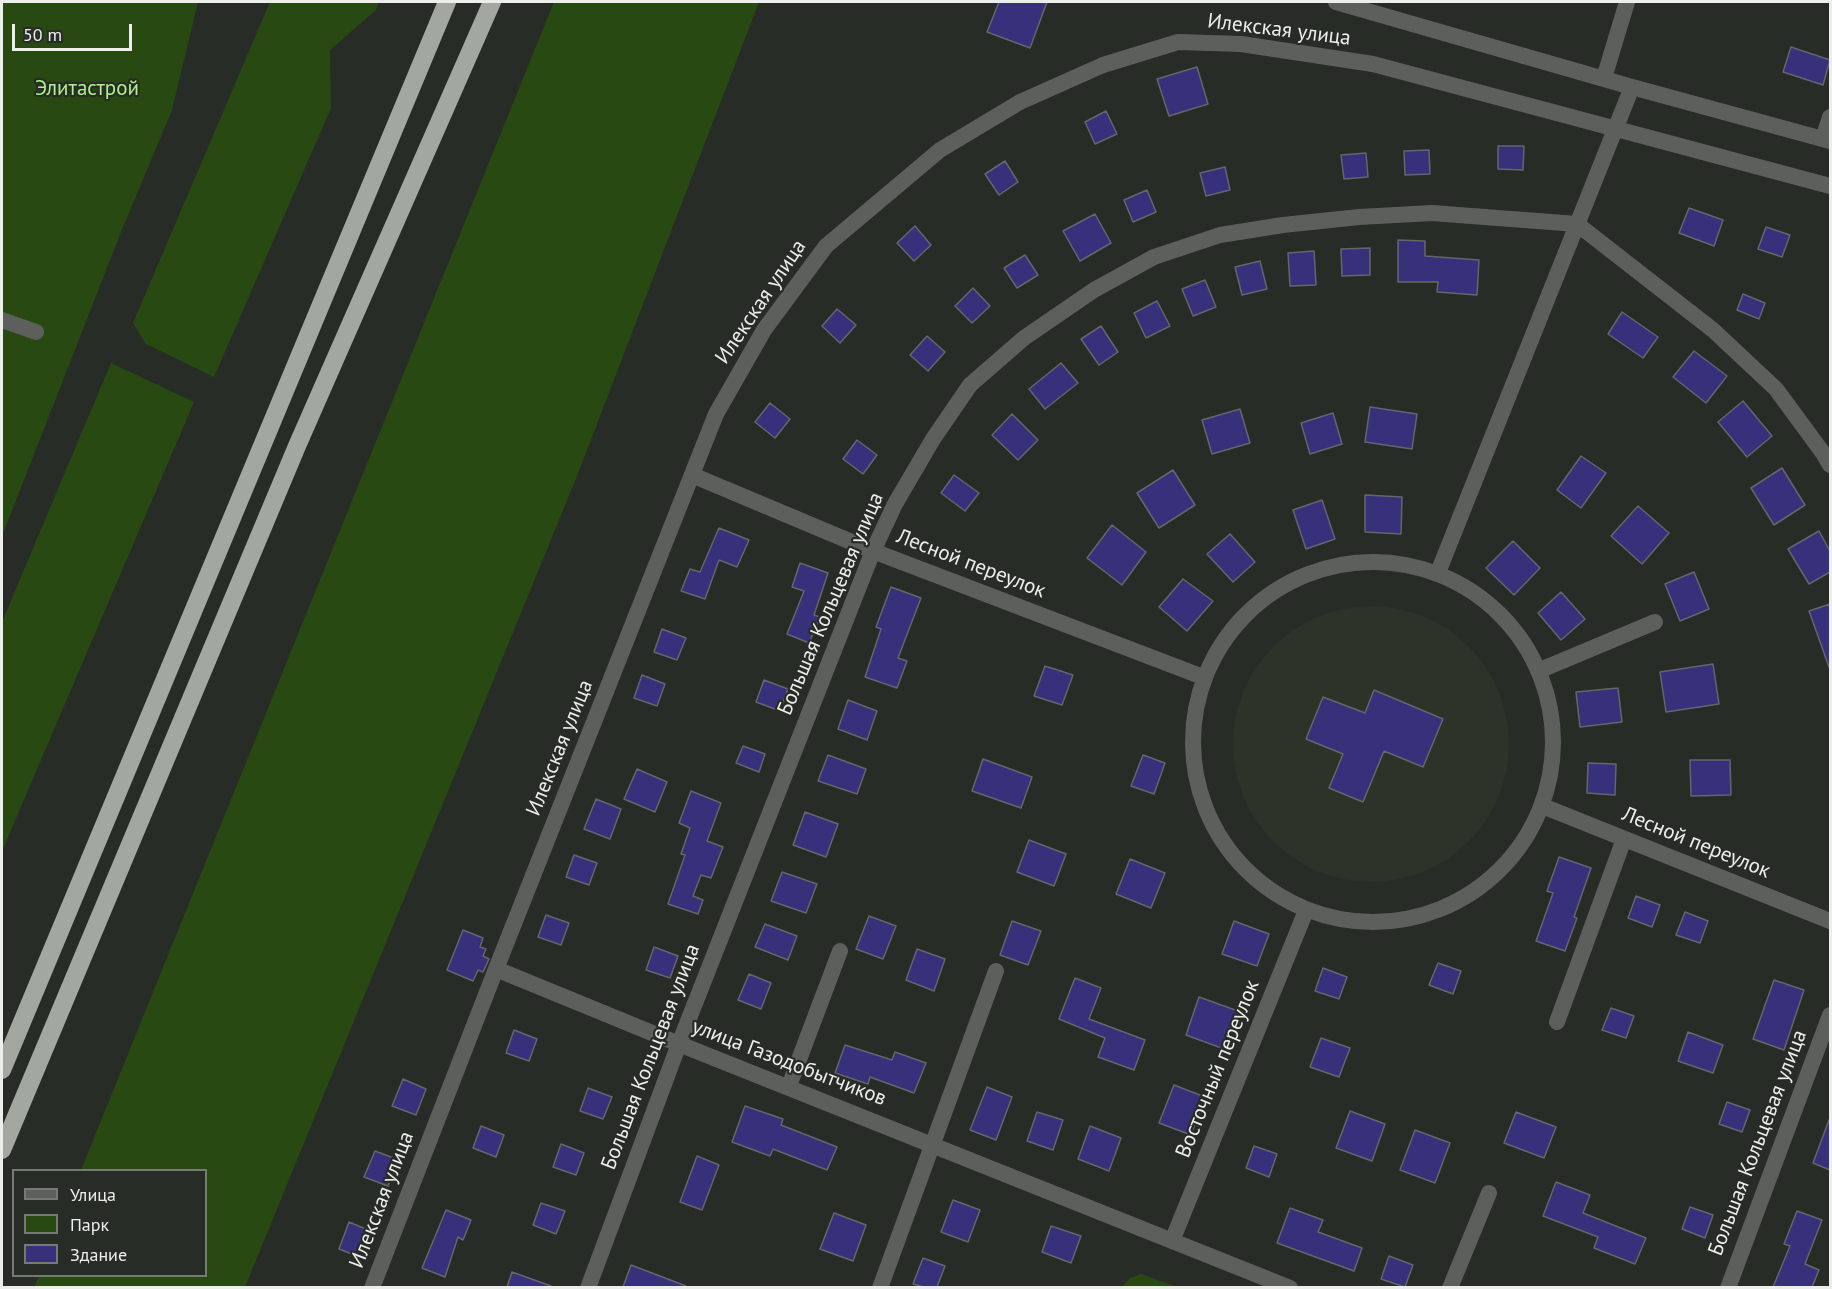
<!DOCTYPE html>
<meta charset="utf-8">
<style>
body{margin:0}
#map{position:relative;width:1832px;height:1289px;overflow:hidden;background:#282c27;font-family:"PT Sans",sans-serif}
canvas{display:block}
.frame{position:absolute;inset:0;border:3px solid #ebeeea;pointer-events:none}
.legend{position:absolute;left:12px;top:1169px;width:195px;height:108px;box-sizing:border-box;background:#282c27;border:2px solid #767a75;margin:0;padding:8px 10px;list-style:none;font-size:18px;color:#ebeeea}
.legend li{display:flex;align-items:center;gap:12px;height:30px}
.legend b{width:30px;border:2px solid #767a75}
.scale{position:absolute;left:12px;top:24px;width:120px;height:27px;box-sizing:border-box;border:3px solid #ebeeea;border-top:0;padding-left:8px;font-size:18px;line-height:21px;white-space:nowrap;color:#ebeeea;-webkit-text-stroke:4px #282c27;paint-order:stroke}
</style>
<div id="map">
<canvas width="1832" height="1289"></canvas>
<div class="frame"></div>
<ul class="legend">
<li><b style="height:8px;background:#5d5f5c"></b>Улица</li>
<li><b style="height:16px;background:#284a12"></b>Парк</li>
<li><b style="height:16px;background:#37307b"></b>Здание</li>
</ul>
<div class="scale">50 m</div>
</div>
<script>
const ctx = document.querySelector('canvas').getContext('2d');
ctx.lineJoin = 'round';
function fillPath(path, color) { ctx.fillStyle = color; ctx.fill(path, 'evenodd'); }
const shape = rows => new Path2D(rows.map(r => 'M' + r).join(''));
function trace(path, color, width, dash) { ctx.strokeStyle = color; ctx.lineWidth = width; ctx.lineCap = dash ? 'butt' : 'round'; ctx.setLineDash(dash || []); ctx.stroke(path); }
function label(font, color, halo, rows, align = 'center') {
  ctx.font = font + ' "PT Sans",sans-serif'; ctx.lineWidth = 4.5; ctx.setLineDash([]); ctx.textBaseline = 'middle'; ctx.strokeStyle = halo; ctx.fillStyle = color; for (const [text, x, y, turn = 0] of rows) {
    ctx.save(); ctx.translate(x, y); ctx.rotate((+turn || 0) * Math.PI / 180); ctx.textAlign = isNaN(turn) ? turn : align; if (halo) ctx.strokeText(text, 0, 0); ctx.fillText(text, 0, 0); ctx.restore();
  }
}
fillPath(shape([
 '1233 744a138 138 0 1 1 276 0a138 138 0 1 1-276 0Z'
]), '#2c3328');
fillPath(shape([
 [2,2,198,2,172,110,121,232,2,536],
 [270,2,379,2,376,10,330,50,331,108,214,377,146,344,133,323],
 [554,2,759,2,577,476,245,1287,34,1287,39,1276,206,1276,206,1170,81,1170],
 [111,363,194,402,2,851,2,622],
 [1141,1274,1177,1287,1122,1287,1130,1278]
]), '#284a12');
const building = shape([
 [999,2,1047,2,1030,48,987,32,999,2],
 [1791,47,1830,60,1823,85,1783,72,1791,47],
 [1197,67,1208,104,1169,116,1157,79,1197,67],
 [1106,111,1117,134,1095,144,1085,122,1106,111],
 [1498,146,1524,146,1523,170,1498,169,1498,146],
 [1429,150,1430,174,1405,175,1404,151,1429,150],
 [1366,153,1368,177,1344,179,1341,155,1366,153],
 [1005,161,1018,182,999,195,985,174,1005,161],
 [1225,167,1230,190,1206,196,1200,173,1225,167],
 [1147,190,1156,212,1133,222,1124,200,1147,190],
 [1689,208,1723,220,1714,246,1679,233,1689,208],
 [1095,214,1111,243,1080,261,1063,231,1095,214],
 [915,226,931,245,914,261,897,243,915,226],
 [1766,227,1790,235,1782,257,1758,249,1766,227],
 [1398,240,1425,241,1425,256,1479,260,1477,295,1437,292,1438,282,1398,282,1398,240],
 [1370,248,1370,275,1342,276,1341,249,1370,248],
 [1314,251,1316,285,1290,286,1288,253,1314,251],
 [1025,255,1038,275,1017,288,1004,268,1025,255],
 [1260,261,1267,289,1242,295,1235,267,1260,261],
 [1205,280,1216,307,1193,316,1182,289,1205,280],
 [973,288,990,306,972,323,955,306,973,288],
 [1743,294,1765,303,1759,319,1737,310,1743,294],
 [1157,301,1170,326,1146,338,1134,313,1157,301],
 [837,309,856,325,840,343,822,326,837,309],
 [1622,312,1658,337,1643,358,1608,334,1622,312],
 [1101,326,1118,352,1099,365,1081,339,1101,326],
 [927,336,945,352,928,371,910,355,927,336],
 [1694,351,1727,376,1706,403,1673,377,1694,351],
 [1061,363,1078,383,1045,409,1029,389,1061,363],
 [1743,401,1772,436,1747,457,1718,422,1743,401],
 [770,403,790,419,775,438,755,422,770,403],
 [1370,407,1417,414,1412,449,1365,442,1370,407],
 [1240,409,1250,443,1212,454,1202,420,1240,409],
 [1333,413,1342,444,1310,454,1301,423,1333,413],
 [1012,414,1038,440,1018,460,992,435,1012,414],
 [857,440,877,455,863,474,843,459,857,440],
 [1581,456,1606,473,1581,508,1557,490,1581,456],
 [1782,468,1805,505,1774,525,1751,488,1782,468],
 [1173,470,1195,505,1159,528,1137,493,1173,470],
 [954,475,979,493,965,511,941,493,954,475],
 [1365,495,1402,497,1401,534,1365,532,1365,495],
 [1322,500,1335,539,1306,549,1293,510,1322,500],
 [1638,506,1669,533,1642,564,1611,536,1638,506],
 [1112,525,1146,552,1122,585,1087,558,1112,525],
 [719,528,749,540,737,567,719,560,705,599,681,591,690,569,700,572,719,528],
 [1819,531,1830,551,1830,572,1809,584,1788,549,1819,531],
 [1230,534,1255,562,1233,582,1207,554,1230,534],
 [1513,541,1540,568,1514,595,1486,568,1513,541],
 [800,563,828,573,814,615,820,617,809,643,787,634,804,591,792,587,800,563],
 [1694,572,1709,609,1680,621,1665,584,1694,572],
 [1183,579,1213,601,1187,631,1159,607,1183,579],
 [891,587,921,598,898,658,907,661,897,688,865,677,881,629,876,627,891,587],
 [1561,592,1585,619,1561,640,1538,613,1561,592],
 [1830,604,1830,667,1829,667,1809,611,1830,604],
 [662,629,686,638,677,660,654,652,662,629],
 [1713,664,1719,704,1666,712,1660,672,1713,664],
 [1045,666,1073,675,1062,705,1034,696,1045,666],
 [642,675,665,684,657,706,634,698,642,675],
 [764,680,788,689,780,711,756,702,764,680],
 [1618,688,1622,722,1580,727,1576,692,1618,688],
 [1374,690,1443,719,1423,767,1384,751,1363,802,1329,788,1343,754,1306,739,1323,697,1365,713,1374,690],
 [848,700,877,711,867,740,838,729,848,700],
 [743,746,765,754,759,772,736,763,743,746],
 [828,755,866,769,857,794,818,781,828,755],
 [1143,755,1165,763,1154,794,1131,786,1143,755],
 [983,759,1032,777,1021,808,972,791,983,759],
 [1690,760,1730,760,1731,795,1691,796,1690,760],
 [1588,763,1616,764,1615,795,1587,793,1588,763],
 [637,769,667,782,655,812,624,799,637,769],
 [691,791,721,803,707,841,723,847,711,878,701,875,693,896,703,900,698,914,668,904,685,855,681,854,690,828,679,823,691,791],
 [596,799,621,809,610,839,584,829,596,799],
 [805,812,838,824,826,857,793,845,805,812],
 [1029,840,1066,854,1054,886,1017,872,1029,840],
 [574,855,597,863,589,885,566,877,574,855],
 [1559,857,1591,868,1574,917,1577,918,1565,951,1536,941,1553,893,1547,891,1559,857],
 [1130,859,1165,873,1151,908,1116,894,1130,859],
 [782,872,817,884,806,913,771,901,782,872],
 [1636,896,1660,905,1652,927,1628,918,1636,896],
 [1685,912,1708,921,1700,943,1676,935,1685,912],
 [546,915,569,923,561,945,538,937,546,915],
 [869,916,896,926,883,959,856,949,869,916],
 [1012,921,1041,931,1028,965,1000,955,1012,921],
 [1234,921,1269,934,1257,966,1222,954,1234,921],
 [765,924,797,936,788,960,755,947,765,924],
 [463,930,483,938,480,947,486,949,483,956,489,959,483,972,478,970,473,981,447,970,463,930],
 [654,947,678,956,670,978,646,970,654,947],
 [917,949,945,959,934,991,906,980,917,949],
 [1438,963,1461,971,1453,994,1429,985,1438,963],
 [1323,968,1347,977,1339,999,1315,991,1323,968],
 [749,974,771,983,761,1009,738,1000,749,974],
 [1075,978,1101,988,1089,1019,1145,1040,1134,1070,1098,1057,1105,1038,1059,1019,1075,978],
 [1774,980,1804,990,1784,1050,1753,1039,1774,980],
 [1199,997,1238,1011,1224,1049,1186,1035,1199,997],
 [1611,1008,1634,1016,1626,1038,1602,1030,1611,1008],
 [514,1030,537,1039,529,1061,506,1053,514,1030],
 [1688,1032,1723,1045,1713,1073,1678,1061,1688,1032],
 [1321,1038,1350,1048,1339,1077,1310,1067,1321,1038],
 [845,1045,892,1060,895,1052,926,1063,914,1093,870,1077,868,1084,835,1073,845,1045],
 [403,1079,426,1089,416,1115,392,1106,403,1079],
 [1174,1085,1205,1097,1191,1135,1159,1123,1174,1085],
 [987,1087,1012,1097,996,1140,970,1130,987,1087],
 [588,1088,612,1097,603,1119,580,1111,588,1088],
 [1727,1102,1750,1110,1742,1132,1719,1124,1727,1102],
 [745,1106,783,1119,781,1125,837,1147,827,1170,773,1149,770,1156,732,1142,745,1106],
 [1350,1111,1385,1124,1372,1161,1336,1148,1350,1111],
 [1037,1112,1063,1120,1053,1150,1027,1141,1037,1112],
 [1516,1112,1556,1127,1544,1158,1504,1143,1516,1112],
 [1829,1120,1830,1121,1830,1170,1813,1163,1829,1120],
 [481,1126,504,1135,496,1157,473,1148,481,1126],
 [1090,1126,1121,1138,1109,1171,1078,1159,1090,1126],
 [1415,1130,1450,1143,1435,1183,1400,1170,1415,1130],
 [561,1144,584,1153,576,1175,553,1167,561,1144],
 [1254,1146,1277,1154,1269,1177,1246,1168,1254,1146],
 [375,1151,399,1160,388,1186,364,1177,375,1151],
 [697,1156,719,1165,702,1210,680,1202,697,1156],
 [1556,1182,1590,1195,1583,1213,1646,1238,1635,1264,1594,1248,1598,1237,1543,1216,1556,1182],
 [953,1200,980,1210,968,1242,941,1232,953,1200],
 [541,1203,565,1211,556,1234,533,1225,541,1203],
 [1690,1207,1713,1215,1705,1238,1682,1229,1690,1207],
 [1290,1208,1323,1220,1318,1232,1362,1248,1354,1271,1277,1243,1290,1208],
 [446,1210,471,1220,463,1240,458,1237,445,1277,422,1268,446,1210],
 [1797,1211,1822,1220,1805,1264,1819,1270,1812,1287,1773,1287,1790,1246,1784,1244,1797,1211],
 [834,1213,866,1225,853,1261,820,1249,834,1213],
 [349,1222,373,1232,362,1258,339,1249,349,1222],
 [1051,1226,1081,1236,1071,1263,1042,1252,1051,1226],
 [1389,1256,1413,1265,1405,1287,1381,1279,1389,1256],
 [923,1258,945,1266,937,1287,924,1287,913,1284,923,1258],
 [631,1265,686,1286,686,1287,623,1287,631,1265],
 [512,1272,551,1286,550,1287,507,1287,512,1272]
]);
fillPath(building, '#37307b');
trace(building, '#65656c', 1.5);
trace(shape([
 [1336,2,1632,87,1830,141],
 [1604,78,1627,2],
 [1823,139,1830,117],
 [2,320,36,332],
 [692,475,873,551,1203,677],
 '1193 742a180 180 0 1 1 360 0a180 180 0 1 1-360 0Z',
 [1439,570,1632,87],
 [1538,671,1655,622],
 [1545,807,1830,921],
 [496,969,679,1044,1290,1288],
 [1557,1022,1624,839],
 [789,1086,840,951],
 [1172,1241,1305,913],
 [372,1288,496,969,716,414,764,330,826,246,940,150,1020,102,1103,65,1178,42,1241,44,1373,64,1830,186],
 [588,1288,679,1044,873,551,895,504,933,439,970,385,1024,338,1094,290,1154,257,1220,235,1283,225,1359,217,1432,213,1577,224,1713,330,1776,389,1823,453,1830,465],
 [880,1288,996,971],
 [1450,1288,1489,1193],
 [1728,1288,1830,1015]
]), '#5d5f5c', 16);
trace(shape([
 [2,1070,447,2],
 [2,1150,297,446,492,2]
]), '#a2a7a0', 18);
label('21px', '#ebeeea', '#282c27', [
 ["Илекская улица",1279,30,7],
 ["Илекская улица",761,302,-56],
 ["Лесной переулок",971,564,21],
 ["Большая Кольцевая улица",831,604,-67],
 ["Илекская улица",560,748,-68],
 ["Лесной переулок",1696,843,22],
 ["Большая Кольцевая улица",651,1057,-69],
 ["улица Газодобытчиков",789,1063,21],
 ["Восточный переулок",1218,1069,-68],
 ["Большая Кольцевая улица",1758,1143,-69],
 ["Илекская улица",382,1200,-69]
]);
label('21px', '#adf289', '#282c27', [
 ["Элитастрой",87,89]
]);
</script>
